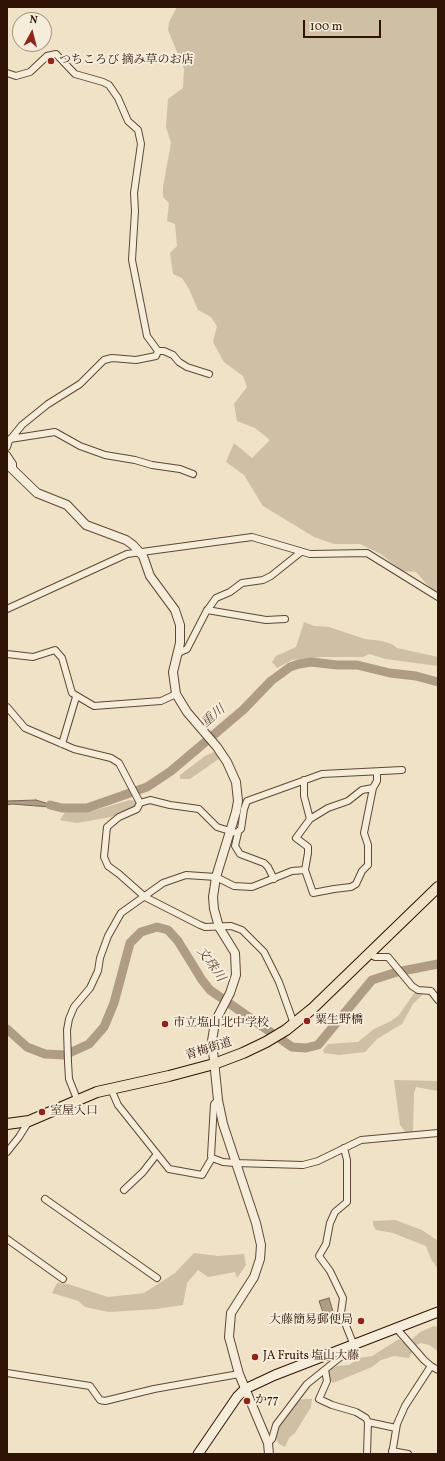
<!DOCTYPE html>
<meta charset="utf-8">
<style>
body{margin:0}
#map{position:relative;width:445px;height:1461px;overflow:hidden;background:#f0e2c6;font-family:Vollkorn,serif}
canvas{display:block}
.frame{position:absolute;inset:0;border:8px solid #2f1304;pointer-events:none}
.north{position:absolute;left:12px;top:12px;width:40px;height:40px;box-sizing:border-box;background:#f5ecda;border:1px solid #a69584;border-radius:50%;rotate:7deg;font-size:11px;font-weight:700;line-height:16px;text-align:center;color:#2f1304}
.north::after{content:'';display:block;margin:auto;width:14px;height:18px;background:#8f2418;clip-path:polygon(50% 0,100% 100%,50% 72%,0 100%)}
.scale{position:absolute;left:303px;top:20px;width:78px;height:18px;box-sizing:border-box;border:2px solid #2f1304;border-top:0;padding-left:5px;font-size:12px;line-height:14px;white-space:nowrap;color:#2f1304;-webkit-text-stroke:3px #f5ecda;paint-order:stroke}
</style>
<div id="map">
<canvas width="445" height="1461"></canvas>
<div class="frame"></div>
<div class="north">N</div>
<div class="scale">100 m</div>
</div>
<script>
const ctx = document.querySelector('canvas').getContext('2d');
ctx.lineJoin = 'round';
function fillPath(path, color) { ctx.fillStyle = color; ctx.fill(path, 'evenodd'); }
const shape = rows => new Path2D(rows.map(r => 'M' + r).join(''));
function trace(path, color, width, dash) { ctx.strokeStyle = color; ctx.lineWidth = width; ctx.lineCap = dash ? 'butt' : 'round'; ctx.setLineDash(dash || []); ctx.stroke(path); }
function label(font, color, halo, rows, align = 'center') {
  ctx.font = font + ' Vollkorn,"Noto Serif JP",serif'; ctx.lineWidth = 4; ctx.setLineDash([]); ctx.textBaseline = 'middle'; ctx.strokeStyle = halo; ctx.fillStyle = color; for (const [text, x, y, turn = 0] of rows) {
    ctx.save(); ctx.translate(x, y); ctx.rotate((+turn || 0) * Math.PI / 180); ctx.textAlign = isNaN(turn) ? turn : align; if (halo) ctx.strokeText(text, 0, 0); ctx.fillText(text, 0, 0); ctx.restore();
  }
}
fillPath(shape([
 [177,7,438,7,438,594,432,590,416,572,402,571,381,554,360,544,334,544,314,537,263,506,244,475,226,462,234,443,252,458,270,440,255,428,237,421,234,404,247,387,243,376,224,362,213,342,217,326,211,317,198,310,189,289,182,278,173,274,170,253,177,246,175,224,167,221,169,203,163,197,163,187,171,143,166,127,168,99,183,88,184,69,168,30,169,22],
 [304,622,314,626,329,627,365,639,382,641,392,644,397,648,438,657,438,666,386,659,369,654,363,657,322,657,292,660,277,668,272,662,276,656,296,647],
 [214,752,220,758,190,779,180,779,180,775,205,756],
 [130,800,136,801,135,807,111,817,77,823,60,820,65,812,89,812],
 [415,992,425,992,413,1004,402,1024,377,1039,365,1052,339,1055,324,1053,323,1050,328,1044,358,1042,374,1029,391,1021,399,1015],
 [394,1080,438,1081,438,1091,416,1087,414,1093,413,1132,406,1133,400,1125],
 [395,1220,422,1230,438,1241,438,1269,431,1259,426,1246,393,1233,376,1230,373,1225,373,1221],
 [194,1253,218,1256,244,1254,246,1265,237,1278,235,1272,208,1277,198,1270,187,1283,183,1305,156,1309,109,1312,85,1307,78,1301,52,1293,57,1283,68,1284,108,1297,144,1293,175,1273],
 [434,1326,438,1327,438,1351,429,1345,421,1343,416,1345,412,1339,420,1332],
 [399,1339,408,1346,412,1352,409,1358,394,1356,381,1360,372,1367,333,1383,329,1378,328,1371,337,1366,349,1365,359,1358,372,1356],
 [307,1399,312,1399,311,1407,295,1433,289,1438,285,1447,279,1444,276,1439,276,1429,298,1400]
]), '#cfbfa5');
const water = shape([
 [36,800,62,808,12,804,7,805,7,801,36,800],
 [329,1298,334,1315,325,1318,319,1301,329,1298]
]);
fillPath(water, '#ae9c84');
trace(water, '#7b6551', 1);
trace(shape([
 [50,805,62,808,87,808,147,787,171,771,243,710,271,681,290,667,299,664,311,662,337,665,357,665,390,673,416,676,438,682],
 [7,1029,27,1047,45,1054,65,1055,89,1044,104,1027,114,1003,130,943,141,932,157,927,168,930,178,941,202,980,210,990,292,1047,306,1048,318,1045,372,980,397,972,438,964]
]), '#ae9c84', 9);
const minor = shape([
 [7,73,16,76,30,72,47,56,56,54,75,74,103,82,109,85,118,98,128,121,138,130,141,144,134,193,135,211,132,260,147,336,158,351,156,356,136,360,112,358,104,360,80,384,48,404,22,425,9,441,7,447],
 [158,351,164,351,173,355,179,362,187,367,209,374],
 [10,439,55,432,80,446,105,455,135,460,152,465,180,469,193,474],
 [7,455,13,464,13,470],
 [7,609,127,554,252,537,310,554,367,553,438,597],
 [207,610,266,620,285,619],
 [178,653,187,649,206,612,216,598,230,592,242,583,263,580,271,576,301,552],
 [7,654,33,657,55,650,62,658,72,693,94,706,161,701,176,694],
 [7,707,25,728,74,749,111,758,119,763,140,803,137,809,119,817,107,827,104,857,108,866,119,874,145,897,200,925,205,927,231,926,242,930,264,952,279,982,294,1024],
 [62,744,76,697],
 [304,780,304,796,310,819,296,838,308,847,308,853,305,870,313,893,334,889,351,887,356,884,362,871,368,865,368,845,364,833,373,788,377,781,377,772],
 [140,803,150,800,170,805,199,809,217,827,236,833,241,829,244,809,247,801,322,774,402,770],
 [310,819,328,808,348,801,362,790,373,788],
 [238,833,235,846,240,854,264,863,268,867,274,879],
 [370,954,375,957,388,957,412,986,418,990,431,991,438,1000],
 [111,1089,118,1105,169,1169,202,1175,212,1158],
 [77,1099,69,1079,68,1062,67,1030,69,1019,74,1007,90,988,98,971,100,958,108,936,121,913,163,883,186,875,216,877,234,886,252,887,292,871,305,870],
 [7,1152,19,1137,29,1121],
 [212,1158,223,1162,235,1163,303,1165,318,1161,361,1140,438,1133],
 [212,1158,211,1156,214,1104,218,1100],
 [124,1190,143,1172,157,1154],
 [45,1199,157,1278],
 [7,1239,63,1279],
 [397,1329,424,1360,431,1366,438,1370],
 [325,1370,327,1381,319,1399,332,1405,356,1412,366,1418,368,1422],
 [7,1373,90,1386,100,1400,105,1401,154,1389,239,1374],
 [268,1443,272,1439,276,1425,307,1384,343,1355,355,1348,341,1313,343,1298,330,1271,319,1256,326,1244,330,1223,335,1212,347,1202,347,1160,344,1148],
 [392,1451,408,1454],
 [367,1454,368,1422,396,1428],
 [392,1454,397,1424,405,1406,431,1366]
]);
const tertiary = shape([
 [7,464,37,493,67,505,86,525,126,540,133,545,143,556,150,576,175,610,180,625,180,643,173,672,176,694,187,712,217,747,227,762,236,782,238,801,236,812,216,877,213,897,214,909,219,927,235,953,236,975,230,993,215,1022,212,1041,218,1100,223,1124,256,1223,261,1245,260,1259,254,1277,231,1313,229,1337,239,1374,268,1443,269,1454]
]);
const secondary = shape([
 [198,1454,237,1397,245,1389,275,1375,438,1312]
]);
const trunk = shape([
 [7,1124,29,1121,97,1092,169,1076,214,1064,243,1053,266,1042,286,1030,312,1009,438,887]
]);
trace(minor, '#5f4734', 8);
trace(tertiary, '#5f4734', 10);
trace(secondary, '#2f1304', 11);
trace(trunk, '#2f1304', 12);
trace(minor, '#f5ecda', 6);
trace(tertiary, '#f5ecda', 8);
trace(secondary, '#f5ecda', 9);
trace(trunk, '#f0e2c6', 10);
for (const [x, y, r, color] of [
 [51,61,4,"#8f2418"],
 [307,1021,4,"#8f2418"],
 [165,1024,4,"#8f2418"],
 [42,1112,4,"#8f2418"],
 [361,1321,4,"#8f2418"],
 [255,1357,4,"#8f2418"],
 [247,1401,4,"#8f2418"]
]) { const dot = new Path2D(); dot.arc(x, y, r, 0, 2 * Math.PI); ctx.fillStyle = color; ctx.fill(dot); trace(dot, '#f5ecda', 1.5); }
label('12px', '#2f1304', '#f5ecda', [
 ["つちころび 摘み草のお店",59,61],
 ["粟生野橋",315,1021],
 ["市立塩山北中学校",173,1024],
 ["室屋入口",50,1112],
 ["大藤簡易郵便局",353,1321,"right"],
 ["JA Fruits 塩山大藤",263,1357],
 ["か77",255,1401]
], 'left');
label('12px', '#2f1304', '#f5ecda', [
 ["青梅街道",209,1050,-18]
]);
label('italic 13px', '#624a37', '#f5ecda', [
 ["重川",214,717,-40],
 ["文珠川",210,965,55]
]);
</script>
